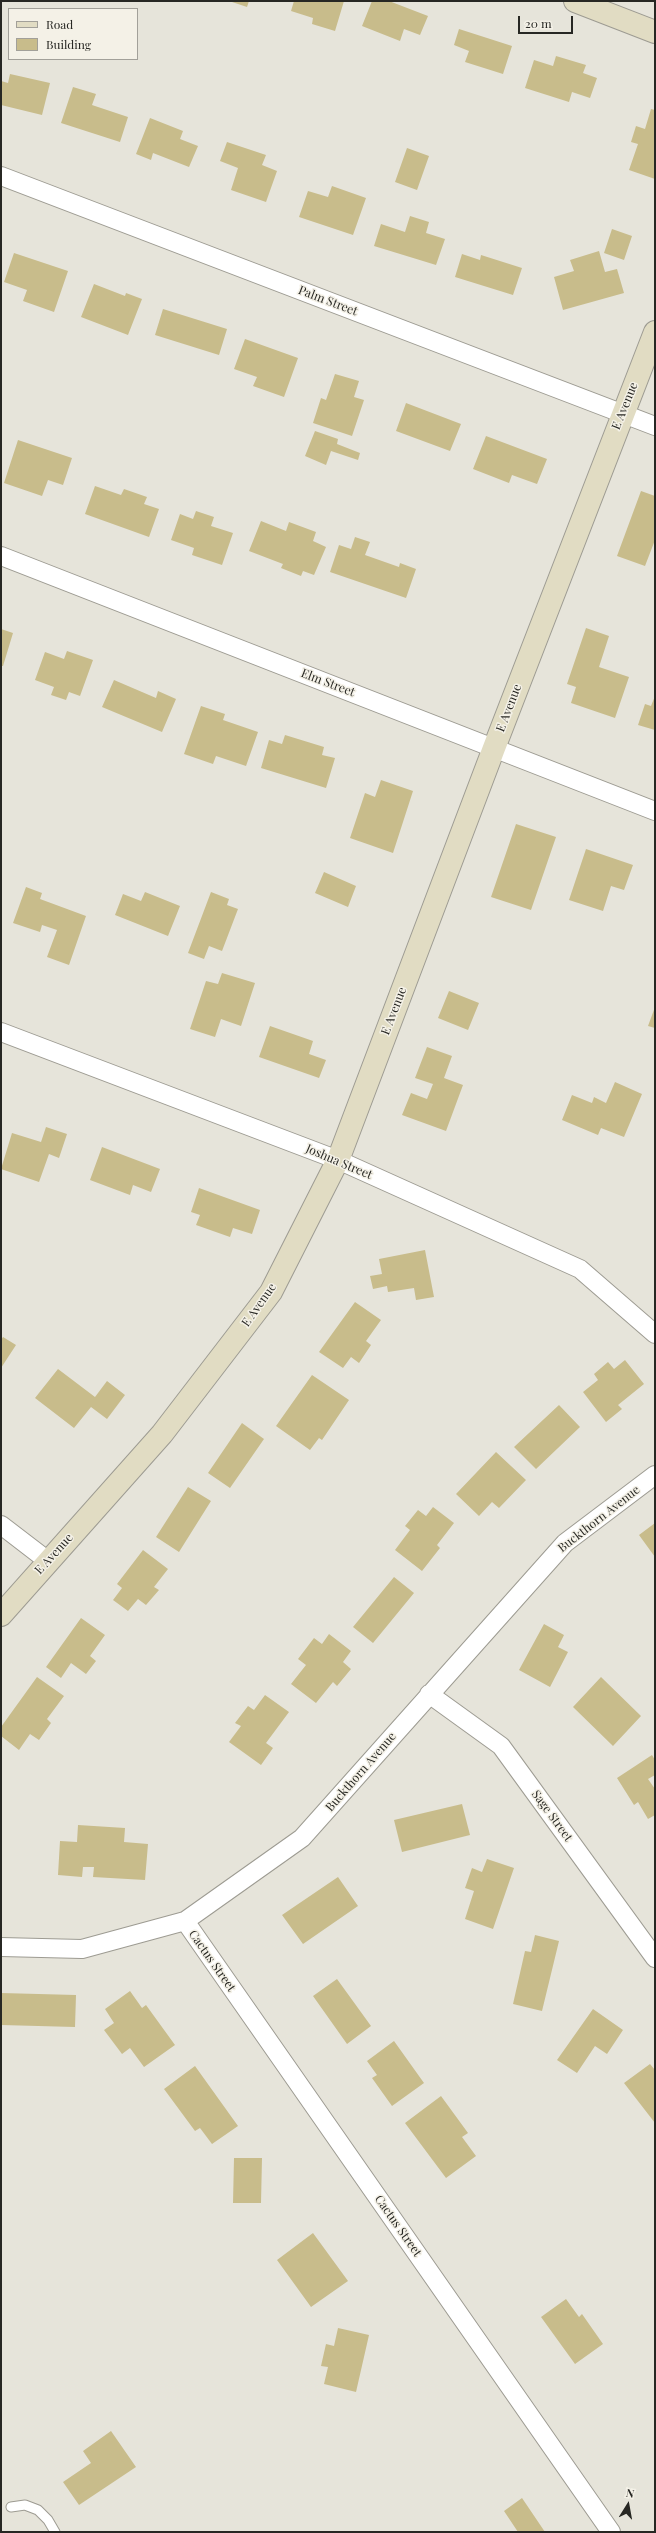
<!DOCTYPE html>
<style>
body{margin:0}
#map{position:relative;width:656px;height:2533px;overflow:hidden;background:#e6e4da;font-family:"Playfair Display",serif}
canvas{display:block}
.frame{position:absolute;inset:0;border:2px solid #272723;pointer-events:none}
.legend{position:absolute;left:8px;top:8px;width:130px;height:52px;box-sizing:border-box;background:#f4f1e7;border:1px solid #a2a099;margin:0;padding:5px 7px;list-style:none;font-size:12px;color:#272723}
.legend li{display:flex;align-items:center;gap:8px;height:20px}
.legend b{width:20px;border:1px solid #a2a099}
.north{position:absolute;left:608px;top:2485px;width:40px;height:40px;-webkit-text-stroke:3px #f4f1e7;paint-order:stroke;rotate:11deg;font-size:11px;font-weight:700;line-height:16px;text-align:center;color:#272723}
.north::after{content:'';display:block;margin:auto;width:14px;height:18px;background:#272723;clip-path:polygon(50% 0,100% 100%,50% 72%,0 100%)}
.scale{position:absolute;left:518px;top:16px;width:55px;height:18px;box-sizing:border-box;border:2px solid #272723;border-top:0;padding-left:5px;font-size:12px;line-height:14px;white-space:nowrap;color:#272723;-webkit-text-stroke:3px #f4f1e7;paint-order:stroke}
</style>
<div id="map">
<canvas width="656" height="2533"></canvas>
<div class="frame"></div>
<ul class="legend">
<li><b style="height:5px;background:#e1dcc3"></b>Road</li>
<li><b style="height:11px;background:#c8bc8b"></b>Building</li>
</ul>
<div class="north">N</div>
<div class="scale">20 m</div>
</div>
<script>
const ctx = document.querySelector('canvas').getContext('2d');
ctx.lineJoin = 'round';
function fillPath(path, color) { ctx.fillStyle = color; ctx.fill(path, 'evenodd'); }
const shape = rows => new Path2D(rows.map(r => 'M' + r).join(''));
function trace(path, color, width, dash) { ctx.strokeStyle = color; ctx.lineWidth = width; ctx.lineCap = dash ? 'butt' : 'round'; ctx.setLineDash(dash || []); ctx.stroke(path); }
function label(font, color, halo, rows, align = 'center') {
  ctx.font = font + ' "Playfair Display",serif'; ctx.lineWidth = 3; ctx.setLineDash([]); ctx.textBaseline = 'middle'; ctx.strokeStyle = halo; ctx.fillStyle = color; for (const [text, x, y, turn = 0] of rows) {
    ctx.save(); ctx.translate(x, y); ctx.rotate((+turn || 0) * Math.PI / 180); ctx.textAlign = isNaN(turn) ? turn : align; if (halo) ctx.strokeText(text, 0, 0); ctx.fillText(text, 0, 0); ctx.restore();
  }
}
fillPath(shape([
 [229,1,249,1,247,7],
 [294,1,344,1,335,31,312,24,313,18,291,11],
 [372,1,389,1,428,16,420,35,404,29,400,41,362,26],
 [459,29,512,46,503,74,465,62,469,51,454,45],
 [556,56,586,65,583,73,597,78,590,98,572,92,569,102,525,88,534,60,553,66],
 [10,74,50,83,42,115,1,105,1,81,8,83],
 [73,87,96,94,92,105,128,117,120,142,61,123],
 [651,109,655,110,655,179,629,170,638,144,631,142,636,126,645,129],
 [150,118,183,131,180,139,198,146,189,167,153,153,151,160,136,154],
 [227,142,266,155,262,165,277,171,266,202,231,190,238,168,220,161],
 [407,148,429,156,417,190,395,182],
 [332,186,366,198,353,235,299,217,308,191,328,197],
 [410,216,429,222,426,233,445,239,436,265,374,246,381,224,405,232],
 [612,229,632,236,624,260,604,253],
 [599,251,605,272,617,269,624,293,563,310,554,277,574,271,570,260],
 [14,253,68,271,54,312,23,301,27,290,4,282],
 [462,254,480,260,481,255,522,268,513,295,455,277],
 [94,284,125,296,126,293,142,299,128,335,81,317],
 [163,309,227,329,219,355,155,335],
 [245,339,298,358,284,397,253,386,257,377,234,369],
 [335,374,359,381,354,397,364,400,352,436,313,423,321,398,326,400],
 [406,403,461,424,450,451,396,431],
 [315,431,338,439,337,444,360,453,358,460,331,451,326,465,305,456],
 [486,436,547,459,537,484,512,475,509,483,473,469],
 [18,440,72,458,63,485,48,480,42,496,4,483],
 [95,486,121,495,124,489,147,497,144,504,159,509,149,537,85,514],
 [641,491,655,496,655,540,645,566,617,556],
 [196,511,214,517,211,526,233,533,222,565,192,555,194,548,171,540,180,514,193,519],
 [261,521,286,531,289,522,316,532,313,541,326,547,314,575,303,571,301,576,281,568,283,564,249,551],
 [355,537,370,542,365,555,399,567,400,563,416,569,406,598,330,572,339,545,351,549],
 [586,628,609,636,599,667,629,677,615,718,571,703,576,687,567,684],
 [1,629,13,633,3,666,1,666],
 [67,651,93,660,80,696,69,692,66,700,51,695,54,687,35,680,45,652,64,659],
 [114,680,156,698,158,691,176,699,162,732,102,707],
 [655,696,655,730,638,725,645,704,651,706],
 [201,706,225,714,223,720,258,732,246,766,216,756,213,764,184,754],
 [285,735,324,747,322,755,335,758,326,788,261,768,269,740,282,744],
 [381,780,413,791,393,853,350,838,365,793,375,797],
 [516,824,556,837,531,910,491,897],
 [586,849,633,865,624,890,611,886,603,911,569,900],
 [324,872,356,886,348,907,315,893],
 [26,887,42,893,40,899,86,916,69,965,47,957,57,930,42,925,40,932,13,923],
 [145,892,180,906,168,936,115,915,123,894,141,901],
 [211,892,229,899,227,905,238,909,222,951,209,946,204,959,188,953],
 [222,973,255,983,241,1026,221,1019,215,1037,190,1029,206,981,218,984],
 [449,991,479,1003,468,1030,438,1018],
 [655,1007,655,1028,648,1026],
 [270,1026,313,1041,309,1054,326,1060,319,1078,259,1057],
 [427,1047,452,1056,444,1078,463,1085,446,1131,402,1115,411,1093,427,1099,433,1084,415,1078],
 [615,1082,642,1094,624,1137,601,1128,598,1135,562,1120,572,1095,592,1103,594,1097,606,1103],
 [46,1127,67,1134,59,1158,49,1154,39,1182,1,1169,12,1133,41,1142],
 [102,1147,160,1169,151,1192,133,1185,130,1195,90,1180],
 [199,1188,260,1210,252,1234,233,1228,230,1237,196,1225,200,1215,191,1212],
 [425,1250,434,1297,416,1300,414,1288,388,1292,387,1286,373,1289,370,1276,382,1274,379,1259],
 [355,1302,381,1320,366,1341,371,1345,359,1363,351,1357,343,1368,319,1352],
 [3,1337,16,1345,1,1368,1,1340],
 [625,1360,644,1384,618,1405,622,1409,606,1422,583,1392,598,1380,594,1374,608,1362,614,1369],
 [58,1369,95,1397,107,1381,125,1395,107,1419,91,1407,74,1428,35,1398],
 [312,1375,349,1400,322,1440,319,1438,310,1450,276,1426],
 [559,1405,580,1427,536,1469,514,1447],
 [242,1423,264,1439,230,1488,208,1473],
 [496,1452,526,1480,499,1508,492,1502,479,1516,456,1494],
 [188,1487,211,1501,179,1552,156,1537],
 [433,1507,454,1523,437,1545,440,1548,422,1571,395,1550,410,1530,405,1526,418,1510,426,1516],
 [655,1523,655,1557,639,1535],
 [143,1550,168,1569,154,1587,159,1590,146,1605,138,1599,128,1611,113,1600,122,1588,117,1584],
 [394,1577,414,1593,373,1643,353,1627],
 [81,1618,105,1635,90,1656,96,1661,86,1674,71,1663,61,1678,46,1667],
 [544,1624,564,1635,558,1647,568,1652,550,1687,519,1670],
 [329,1634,351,1651,343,1662,351,1669,337,1686,333,1682,316,1703,291,1684,306,1665,298,1659,314,1638,322,1644],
 [37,1677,64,1696,47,1719,51,1723,39,1740,30,1734,19,1750,1,1736,1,1727],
 [601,1677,641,1716,613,1746,573,1707],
 [265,1695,289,1712,266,1743,273,1748,261,1765,229,1742,241,1726,235,1723,248,1706,254,1710],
 [652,1755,655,1760,655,1775,648,1779,655,1789,655,1815,648,1819,638,1802,634,1805,617,1778],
 [462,1804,470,1835,402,1852,394,1820],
 [78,1825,125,1828,124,1842,148,1844,145,1880,93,1877,94,1867,83,1867,82,1877,58,1875,60,1841,77,1842],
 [487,1859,514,1868,493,1929,465,1919,474,1891,465,1888,472,1868,482,1872],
 [338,1877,358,1906,303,1944,282,1915],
 [535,1935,559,1941,542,2011,513,2004,525,1951,531,1952],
 [337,1979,371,2026,347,2044,313,1996],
 [130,1991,142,2008,146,2005,175,2045,144,2067,130,2048,122,2054,104,2030,114,2023,105,2009],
 [1,1993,76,1995,75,2027,1,2025],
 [593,2009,623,2030,607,2054,595,2046,577,2073,557,2060],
 [394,2041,424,2083,392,2106,372,2078,377,2075,367,2061],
 [650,2064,655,2070,655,2123,624,2083],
 [195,2066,238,2126,212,2144,200,2128,195,2131,164,2089],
 [441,2096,468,2133,462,2137,476,2156,446,2178,405,2123],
 [234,2158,262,2158,261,2203,233,2203],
 [313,2233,348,2281,311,2307,277,2260],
 [566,2299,579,2317,582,2314,603,2344,575,2364,541,2317],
 [338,2328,369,2335,356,2392,324,2384,328,2367,321,2366,326,2344,334,2346],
 [111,2431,136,2467,79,2505,63,2482,91,2463,83,2451],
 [522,2498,545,2532,518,2532,504,2511]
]), '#c8bc8b');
const lane = shape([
 [11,2507,25,2505,38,2510,48,2520,55,2532]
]);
const street = shape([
 [1,176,655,426],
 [1,556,655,811],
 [1,1032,338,1160,580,1269,655,1334],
 [1,1525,48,1561],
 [429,1694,501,1746,655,1958],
 [185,1921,611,2532],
 [1,1947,82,1949,185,1921,302,1838,565,1543,655,1475]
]);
const secondary = shape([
 [575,1,655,32],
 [1,1615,162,1434,271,1292,338,1160,494,748,655,332]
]);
trace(lane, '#9d9b92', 11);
trace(street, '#9d9b92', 20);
trace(secondary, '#9d9b92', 24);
trace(lane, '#fff', 9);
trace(street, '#fff', 18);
trace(secondary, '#e1dcc3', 22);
label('12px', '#272723', '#f4f1e7', [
 ["Palm Street",328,301,21],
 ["E Avenue",625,406,-68],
 ["Elm Street",328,683,21],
 ["E Avenue",509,708,-69],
 ["E Avenue",394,1011,-69],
 ["Joshua Street",339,1162,23],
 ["E Avenue",259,1305,-55],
 ["Buckthorn Avenue",599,1519,-38],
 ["E Avenue",54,1554,-48],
 ["Buckthorn Avenue",361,1772,-49],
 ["Sage Street",552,1816,54],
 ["Cactus Street",212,1961,55],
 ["Cactus Street",398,2226,55]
]);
</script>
